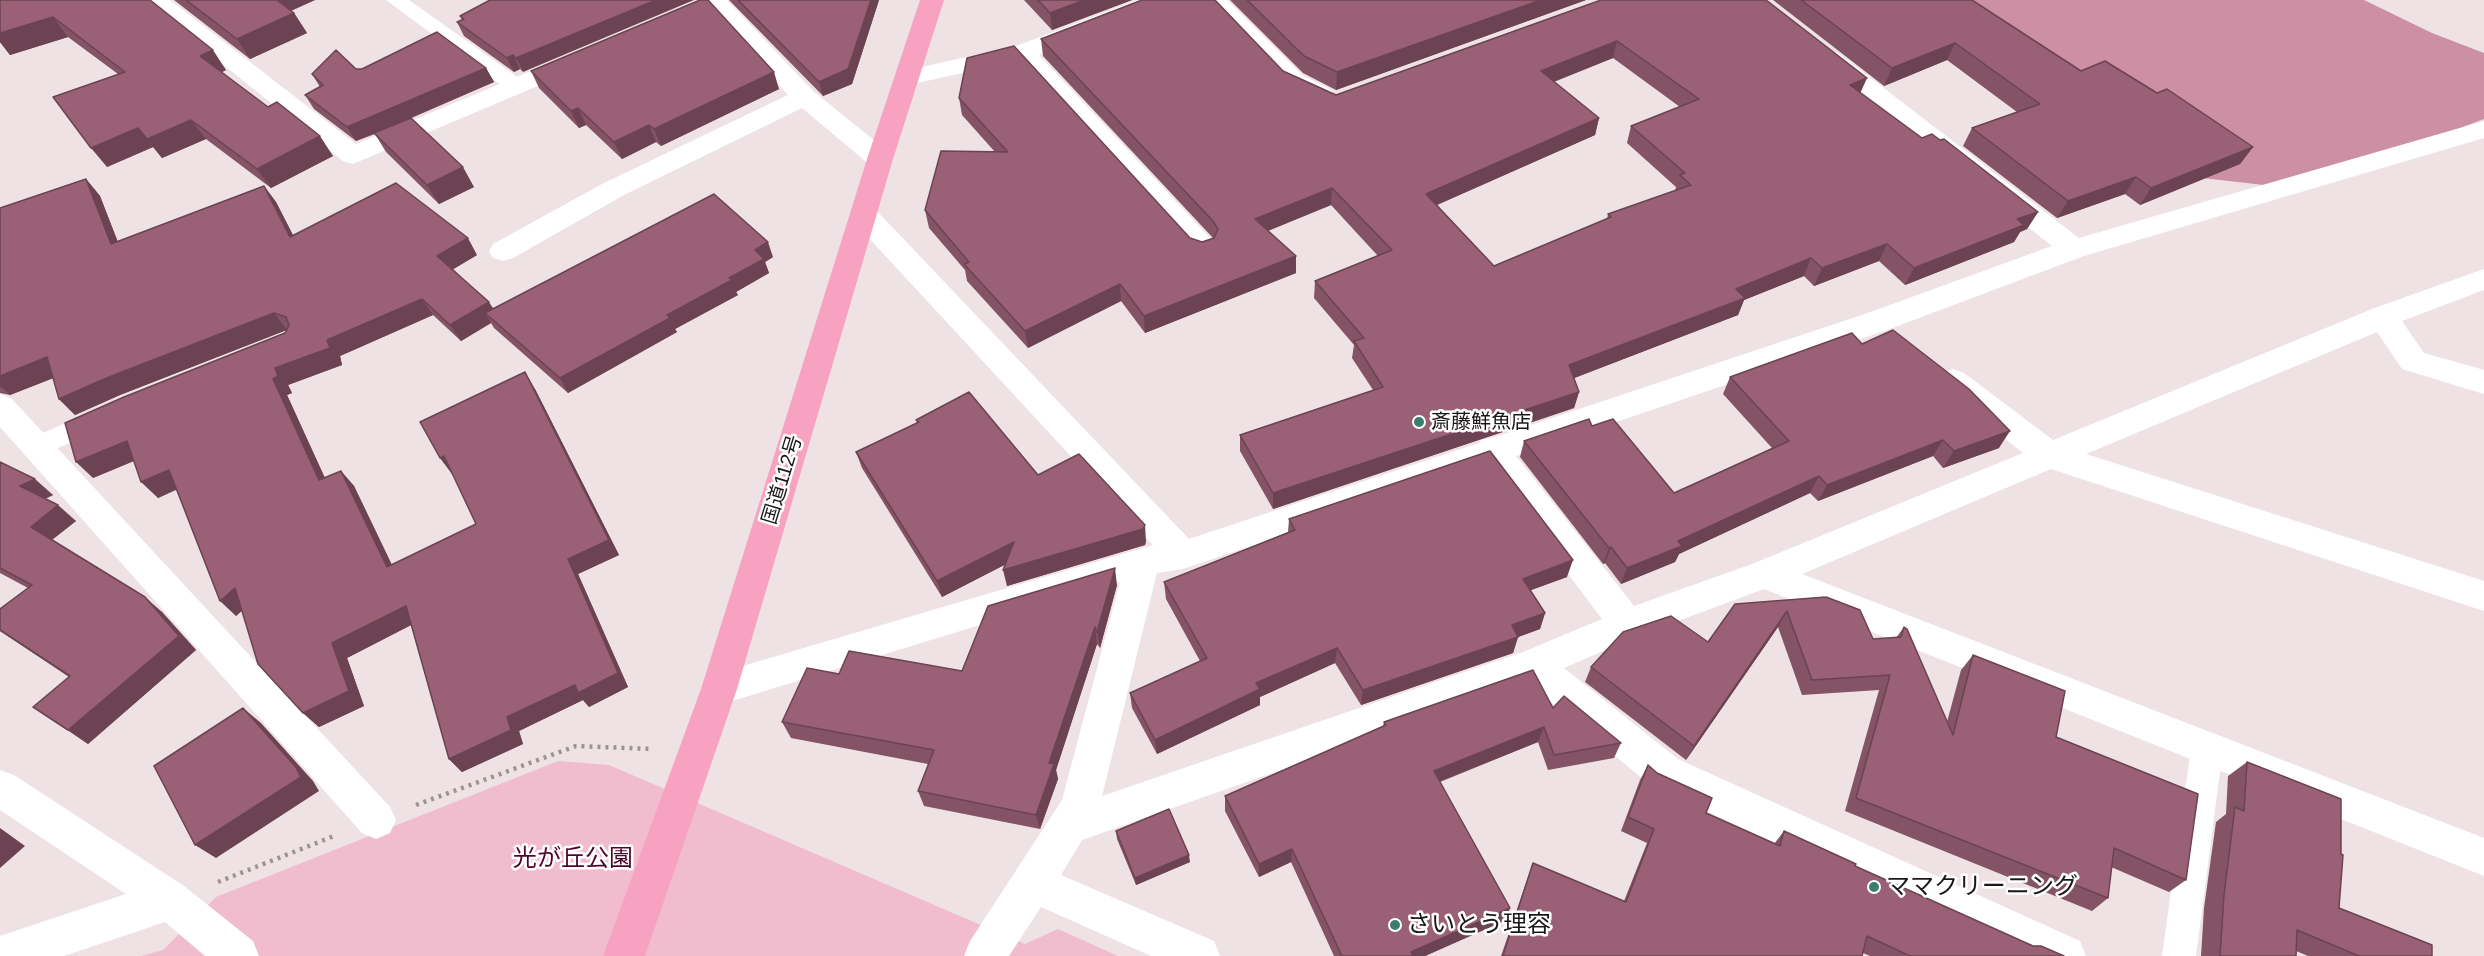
<!DOCTYPE html>
<meta charset="utf-8">
<style>
body{margin:0}
canvas{display:block;background:#eee2e5}
</style>
<canvas width="2484" height="956"></canvas>
<script>
const ctx = document.querySelector('canvas').getContext('2d');
ctx.lineJoin = 'round';
function fillPath(path, color) { ctx.fillStyle = color; ctx.fill(path, 'evenodd'); }
const shape = rows => new Path2D(rows.map(r => 'M' + r).join(''));
function trace(path, color, width, dash) { ctx.strokeStyle = color; ctx.lineWidth = width; ctx.lineCap = dash ? 'butt' : 'round'; ctx.setLineDash(dash || []); ctx.stroke(path); }
function label(font, color, halo, rows, align = 'center') {
  ctx.font = font + ' Arial,"Noto Sans JP",sans-serif'; ctx.lineWidth = 5; ctx.setLineDash([]); ctx.textBaseline = 'middle'; ctx.strokeStyle = halo; ctx.fillStyle = color; for (const [text, x, y, turn = 0] of rows) {
    ctx.save(); ctx.translate(x, y); ctx.rotate((+turn || 0) * Math.PI / 180); ctx.textAlign = isNaN(turn) ? turn : align; if (halo) ctx.strokeText(text, 0, 0); ctx.fillText(text, 0, 0); ctx.restore();
  }
}
fillPath(shape([
 [558,761,609,765,1025,944,1058,929,1118,956,141,956,163,950,216,897]
]), '#f1bdce');
fillPath(shape([
 [1926,0,2364,0,2432,33,2484,53,2484,119,2299,189,2158,173]
]), '#cd8fa4');
trace(shape([
 [416,805,576,746,653,749],
 [218,882,334,836]
]), '#9c9395', 4.5, [3, 5]);
fillPath(shape([
 [386,0,409,0,523,81,526,86,523,91,516,92,509,91,386,0],
 [100,408,109,411,113,418,109,425,47,453,38,456,29,453,25,446,29,439,100,408],
 [2207,734,2218,738,2223,748,2196,956,2162,956,2191,748,2196,738,2207,734]
]), '#fff');
fillPath(shape([
 [143,0,170,0,356,144,567,56,576,53,585,56,589,61,585,66,353,164,343,161,143,0],
 [702,0,727,0,813,91,890,153,893,159,890,165,880,168,870,165,802,108,624,195,513,258,503,261,493,258,489,251,493,244,604,183,788,95,702,0],
 [1138,0,1172,0,1168,5,1039,55,1212,240,1216,247,1212,254,1202,257,1192,254,1017,61,908,85,899,82,895,77,899,72,1016,46,1138,0],
 [1201,0,1227,0,1302,75,1330,89,1334,95,1330,101,1321,103,1312,101,1284,87,1201,0],
 [1829,50,1838,53,2079,238,2484,121,2484,138,2084,256,1887,330,1516,456,1634,606,1752,564,2023,453,1942,389,1937,381,1942,373,1953,369,1964,373,2053,440,2372,309,2484,269,2484,290,2402,321,2424,353,2484,370,2484,394,2402,369,2377,332,2086,454,2484,581,2484,611,2051,469,1802,574,2484,838,2484,876,1764,589,1640,635,1564,668,1678,759,2080,941,2086,956,2018,956,1650,785,1528,683,1082,840,1061,875,1214,941,1220,956,1151,956,1041,907,1009,956,964,956,970,941,1062,800,1120,582,719,705,706,701,701,689,706,677,719,673,1153,545,854,222,850,215,854,208,864,206,874,208,1189,539,1479,443,1481,440,1495,437,1865,314,2052,246,1820,63,1816,58,1820,53,1829,50],
 [1487,466,1602,619,1523,652,1102,796,1157,573,1183,569,1487,466],
 [0,394,11,398,390,807,396,820,390,833,376,839,362,833,0,427,0,394],
 [0,770,14,775,184,886,253,941,259,956,205,956,165,922,64,956,0,956,0,936,126,894,0,810,0,770]
]), '#fff');
fillPath(shape([
 [920,0,944,0,893,159,737,689,645,956,603,956,701,689,867,159,920,0]
]), '#f8a2c2');
fillPath(shape([
 [0,0,226,70,222,72,333,156,271,188,206,139,162,158,153,147,107,167,118,74,68,37,10,55,0,42],
 [174,0,315,0,291,11,294,13,307,33,250,59],
 [490,0,523,72,520,69,514,72,464,36,457,22,462,20,460,16],
 [729,0,879,0,852,84,823,96],
 [1024,0,1132,0,1052,30],
 [1230,0,1586,0,1336,90,1303,73],
 [1601,0,1860,93,1922,138,2038,212,2027,229,2020,232,2014,242,1905,285,1879,261,1814,286,1804,276,1744,300,1738,315,1574,378,1579,392,1574,408,1273,509,1240,451,1240,435,1373,390,1352,358,1354,345,1314,298,1315,281,1378,256,1331,205,1268,231,1296,256,1296,273,1145,333,1121,301,1028,348,967,281,965,270,929,228,925,210,995,152,962,115,959,98,1190,238,1202,242,1213,238,1043,56,1041,39,1283,71,1336,95],
 [1613,58,1680,107,1631,126,1627,143,1676,187,1675,191,1608,214,1607,219,1494,266,1437,205,1595,135,1599,118,1554,82],
 [1773,0,1972,0,2081,71,2157,93,2253,147,2240,164,2140,205,2125,194,2057,218,1963,146,1972,128,2017,112,1947,60,1884,86],
 [486,68,494,82,407,120,474,187,439,204,386,152,375,134,356,141,314,109,305,95,320,87,312,74,356,69],
 [531,71,779,89,661,146,656,142,622,159,586,125,579,128,539,88],
 [86,179,100,196,118,242,264,186,276,202,293,235,477,255,453,269,494,309,773,257,765,262,769,273,736,292,738,295,675,329,677,332,568,393,494,328,491,323,461,341,433,315,340,356,342,365,288,385,292,393,287,395,325,478,341,471,354,486,392,565,476,524,453,474,440,458,535,389,619,555,578,574,628,687,589,707,583,700,519,731,523,744,462,772,449,759,411,625,347,658,364,706,319,727,303,713,242,610,236,616,176,489,158,498,134,461,93,478,285,333,286,330,120,395,75,415,59,399,53,378,10,395,0,393,0,208],
 [1862,344,1999,448,1943,468,1933,456,1818,501,1810,493,1679,554,1675,562,1621,584,1605,563,1603,564,1520,457,1524,441,1592,426,1674,493,1772,448,1723,394,1730,377],
 [916,420,1038,475,1146,541,1145,545,1007,586,1006,564,942,597,862,468,856,452,917,423],
 [0,462,53,495,45,499,76,521,52,540,162,612,196,650,88,744,33,707,69,677,0,631,0,609,28,588,0,573],
 [1289,519,1567,577,1530,590,1545,613,1540,629,1518,637,1513,653,1361,705,1335,663,1260,697,1260,705,1157,754,1132,708,1130,693,1200,661,1166,599,1164,582,1288,532],
 [1117,585,1100,648,1097,644,1056,770,1058,779,1040,829,924,806,918,791,928,764,791,738,782,722,839,674,962,671],
 [1826,597,1873,639,1896,638,1904,627,1947,722,1961,670,1973,655,2056,737,2186,880,2169,892,2111,867,2108,898,2092,911,1845,811,1879,690,1802,695,1778,627,1686,760,1585,682,1591,667,1708,642],
 [1553,708,1621,743,1614,758,1548,770,1538,742,1440,782,1510,908,1504,921,1425,956,1334,956,1291,862,1259,877,1225,811,1225,796,1383,726,1384,722],
 [2247,762,2339,908,2432,956,2308,956,2296,951,2296,956,2201,956,2204,908,2216,822,2226,814,2228,776],
 [1648,765,1706,813,1774,844,1784,831,1855,866,2033,946,2064,956,1870,956,1863,953,1862,956,1501,956,1528,877,1533,863,1624,901,1647,843,1621,831,1640,780],
 [1116,831,1190,862,1136,885,1117,839]
]), '#845365');
fillPath(shape([
 [274,0,315,0,283,14],
 [656,0,694,0,523,72,516,58],
 [871,0,879,0,852,84,823,96,819,82],
 [1084,0,1132,0,1052,30,1050,13],
 [1541,0,1586,0,1336,90,1337,72],
 [294,13,307,33,250,59,237,39],
 [53,17,68,37,10,55,0,42,0,33],
 [1617,41,1613,58,1537,88,1541,71],
 [1955,43,1947,60,1884,86,1892,68],
 [213,50,226,70,214,76,200,56],
 [513,55,520,69,514,72,507,58],
 [486,68,494,82,356,141,347,127],
 [774,72,779,89,661,146,654,129],
 [1867,78,1859,96,1850,85],
 [578,108,586,125,579,128,571,111],
 [1599,118,1595,135,1423,211,1426,194],
 [191,120,206,139,162,158,147,139],
 [649,125,656,142,622,159,614,142],
 [138,128,153,147,107,167,91,148],
 [320,136,333,156,271,188,257,169],
 [2253,147,2240,164,2140,205,2151,188],
 [463,167,474,187,439,204,427,185],
 [2136,177,2125,194,2057,218,2068,201],
 [86,179,100,196,125,261,111,244],
 [264,186,276,202,302,253,290,237],
 [1332,188,1331,205,1255,236,1255,219],
 [2038,212,2027,229,2020,232,2014,242,1905,285,1914,268,2017,219],
 [468,238,477,255,447,273,437,256],
 [768,242,773,257,765,262,769,273,736,292,738,295,675,329,677,332,568,393,560,378,729,278,755,250],
 [1887,244,1879,261,1814,286,1822,268],
 [1296,256,1296,273,1145,333,1144,316],
 [1811,258,1804,276,1744,300,1738,315,1564,382,1569,365,1736,289],
 [1120,284,1121,301,1028,348,1025,331],
 [422,299,433,315,340,356,342,365,288,385,292,393,287,395,333,496,319,480,273,379,275,368,327,340],
 [489,302,499,318,485,313,491,323,461,341,450,325],
 [274,313,287,330,120,395,75,415,59,399,104,379],
 [47,357,64,374,10,395,0,386,0,376],
 [525,372,535,389,619,555,578,574,628,687,589,707,583,700,519,731,523,744,462,772,449,759,507,717,568,559],
 [1579,392,1574,408,1273,509,1273,493],
 [2010,431,1999,448,1943,468,1954,451],
 [1943,440,1933,456,1818,501,1827,485],
 [127,441,143,457,93,478,76,462],
 [444,456,456,472,452,474,440,458],
 [169,470,185,486,158,498,141,482],
 [341,471,354,486,400,582,387,567],
 [1819,476,1810,493,1679,554,1675,562,1621,584,1627,568,1678,541],
 [35,479,53,495,38,502,20,486],
 [58,505,76,521,49,542,31,527],
 [1145,525,1146,541,1145,545,1007,586,1003,570],
 [1014,542,1018,558,942,597,937,581],
 [1611,547,1605,563,1603,564,1609,548],
 [1573,560,1567,577,1518,595,1523,579],
 [1115,568,1117,585,1100,648,1097,632],
 [235,588,251,603,236,616,220,601],
 [145,597,162,612,196,650,88,744,68,730],
 [406,606,419,621,347,658,364,706,319,727,303,713,332,643],
 [1787,611,1778,627,1686,760,1694,746],
 [1545,613,1540,629,1510,640,1518,637,1513,653,1361,705,1363,690,1512,625],
 [1095,627,1097,644,1056,770,1058,779,1040,829,1036,815,1049,763],
 [1337,648,1335,663,1260,697,1260,705,1157,754,1155,740,1256,683],
 [243,708,261,723,313,781,319,791,216,858,195,845],
 [1544,727,1538,742,1430,785,1434,771],
 [0,828,25,846,0,868],
 [1292,849,1291,862,1259,877,1259,864],
 [1189,855,1190,862,1136,885,1135,878],
 [1510,908,1504,921,1425,956,1410,956,1411,952]
]), '#6c4352');
const building = shape([
 [0,0,150,0,213,50,200,56,268,107,277,102,320,136,257,169,191,120,147,139,138,128,91,148,53,97,125,72,53,17,0,33,0,0],
 [186,0,277,0,294,13,237,39,186,0],
 [490,0,656,0,516,58,513,55,507,58,457,22,464,19,460,16,490,0],
 [700,0,708,0,774,72,654,129,649,125,614,142,578,108,571,111,531,71,700,0],
 [738,0,871,0,848,69,819,82,738,0],
 [1038,0,1084,0,1050,13,1038,0],
 [1142,0,1215,0,1283,71,1336,95,1601,0,1766,0,1867,78,1850,85,1922,138,1932,134,1940,140,1944,139,2038,212,2017,219,2024,225,1914,268,1887,244,1822,268,1811,258,1736,289,1745,298,1569,365,1579,392,1273,493,1240,435,1383,387,1354,341,1364,338,1315,281,1392,250,1332,188,1255,219,1296,256,1144,316,1120,284,1025,331,964,264,969,262,925,210,941,151,1008,152,959,98,967,58,1014,46,1190,238,1202,242,1214,238,1218,229,1213,221,1041,39,1142,0],
 [1617,41,1699,99,1631,126,1685,173,1680,175,1691,185,1608,214,1611,217,1494,266,1426,194,1599,118,1541,71,1617,41],
 [1247,0,1541,0,1337,72,1304,56,1247,0],
 [1801,0,1972,0,2081,71,2105,61,2157,93,2167,89,2253,147,2151,188,2136,177,2068,201,1972,128,2040,104,1955,43,1892,68,1801,0],
 [437,32,486,68,347,127,305,95,323,85,312,74,336,50,356,69,362,69,437,32],
 [411,118,463,167,427,185,374,133,411,118],
 [86,179,111,244,264,186,290,237,396,183,468,238,437,256,489,302,450,325,422,299,327,340,330,348,275,368,278,376,273,379,319,480,341,471,387,567,476,524,444,456,440,458,420,422,525,372,609,540,568,559,618,673,578,693,575,685,507,717,511,730,449,759,406,606,332,643,349,691,303,713,258,664,235,588,220,601,169,470,141,482,127,441,76,462,65,423,124,397,285,333,289,325,286,317,274,313,104,379,59,399,47,357,0,376,0,208,86,179],
 [714,194,768,242,755,250,764,259,729,278,732,280,667,315,670,318,560,378,485,313,714,194],
 [1893,330,1969,389,2010,431,1954,451,1943,440,1827,485,1819,476,1678,541,1682,546,1627,568,1611,547,1609,548,1524,441,1589,419,1592,426,1613,419,1674,493,1789,441,1730,377,1852,333,1862,344,1893,330],
 [969,392,1038,475,1079,454,1145,525,1143,529,1003,570,1014,542,937,581,856,452,919,422,916,420,969,392],
 [1490,451,1573,560,1523,579,1545,613,1512,625,1518,637,1363,690,1337,648,1256,683,1260,689,1155,740,1130,693,1207,658,1164,582,1295,530,1289,519,1490,451],
 [0,462,35,479,20,486,58,505,31,527,145,597,179,636,68,730,33,707,70,676,0,630,0,609,32,585,0,568,0,462],
 [1115,568,1097,632,1095,627,1049,763,1054,764,1036,815,918,791,934,750,782,722,807,668,839,674,849,651,962,671,988,606,1115,568],
 [1826,597,1860,610,1873,639,1901,637,1904,627,1907,629,1953,735,1973,655,2065,691,2056,737,2198,794,2186,880,2114,848,2108,898,1856,798,1890,675,1812,680,1787,611,1694,746,1591,667,1623,632,1671,616,1708,642,1735,604,1826,597],
 [1533,670,1553,708,1564,696,1621,743,1554,755,1544,727,1434,771,1510,908,1411,952,1413,956,1342,956,1292,849,1259,864,1225,796,1386,725,1384,722,1533,670],
 [243,708,295,766,301,777,195,845,154,766,243,708],
 [2247,762,2341,799,2341,854,2343,855,2339,908,2432,945,2432,956,2359,956,2297,930,2296,956,2220,956,2224,895,2235,807,2244,811,2247,762],
 [1648,765,1657,773,1712,798,1706,813,1780,846,1784,831,1856,864,1855,866,2033,946,2041,946,2064,956,1910,956,1867,936,1862,956,1503,956,1533,863,1626,902,1654,829,1628,817,1648,765],
 [1169,809,1189,855,1135,878,1116,831,1169,809]
]);
fillPath(building, '#9a6075');
trace(building, '#6c4352', 1.5);
for (const [x, y, r, color] of [
 [1419,422,6,"#3b7d6f"],
 [1874,887,6,"#3b7d6f"],
 [1395,925,6,"#3b7d6f"]
]) { const dot = new Path2D(); dot.arc(x, y, r, 0, 2 * Math.PI); ctx.fillStyle = color; ctx.fill(dot); trace(dot, '#fff', 2); }
label('20px', '#1b1718', '#fff', [
 ["斎藤鮮魚店",1431,422]
], 'left');
label('20px', '#1b1718', '#fff', [
 ["国道112号",783,480,-73]
]);
label('24px', '#4f042a', '#fff', [
 ["光が丘公園",573,859]
]);
label('24px', '#1b1718', '#fff', [
 ["ママクリーニング",1886,887],
 ["さいとう理容",1407,925]
], 'left');
</script>
